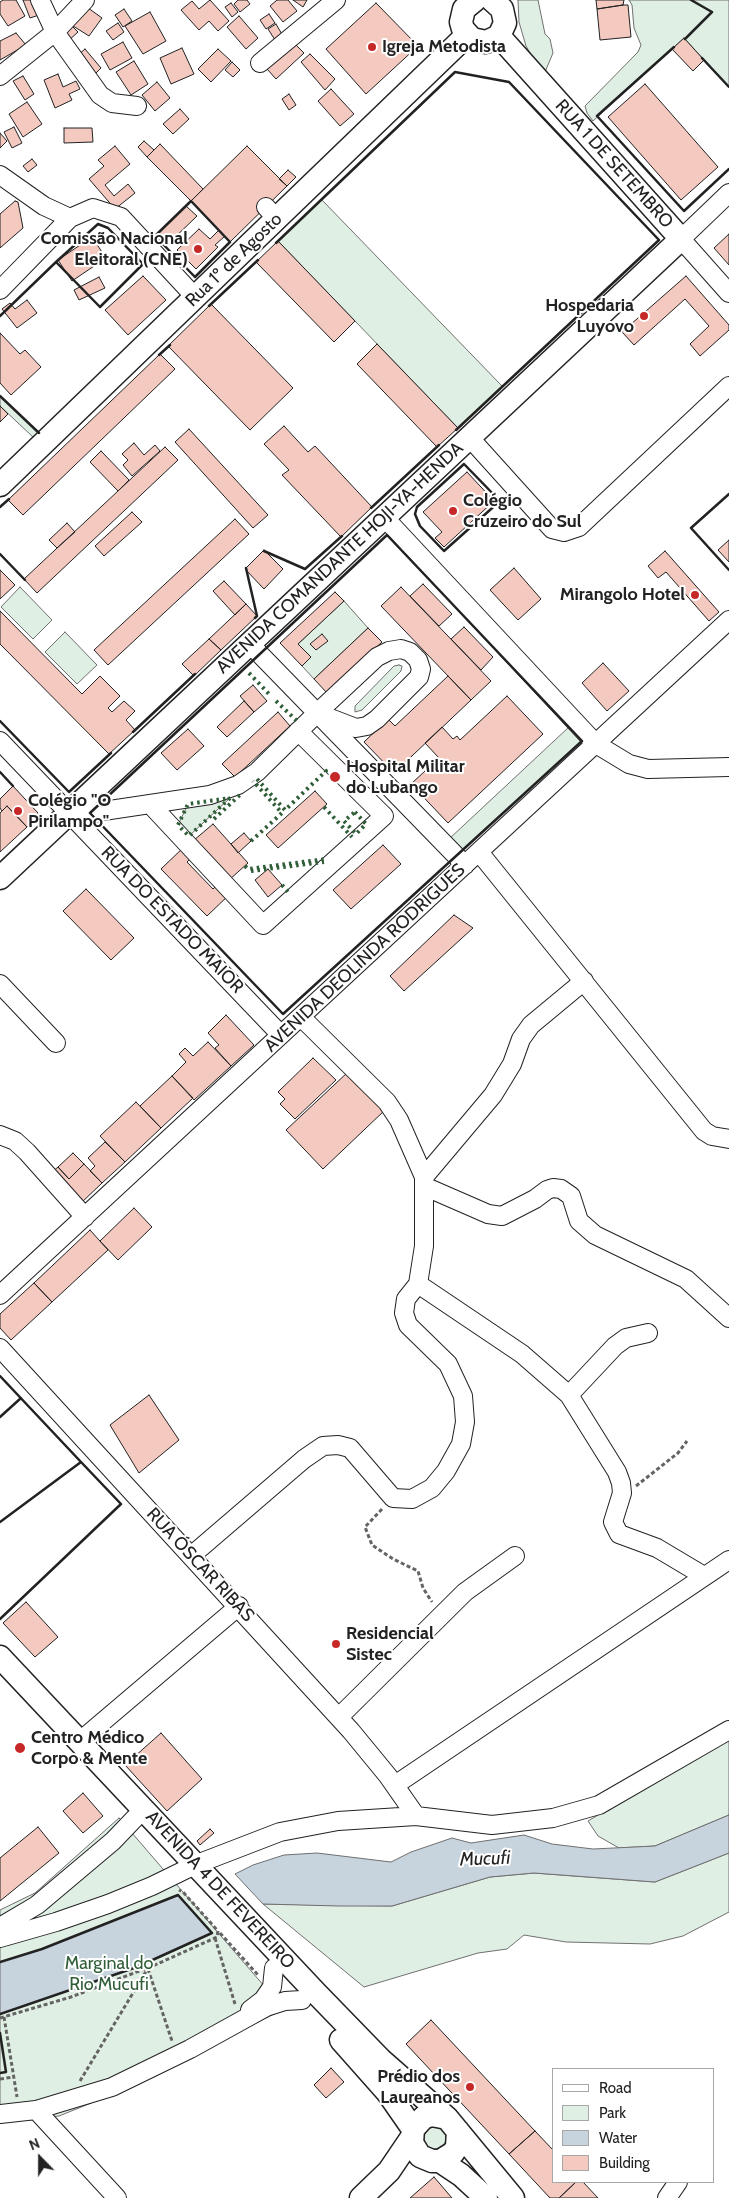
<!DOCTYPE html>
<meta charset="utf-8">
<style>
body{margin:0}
#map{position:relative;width:729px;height:2198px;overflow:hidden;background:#fff;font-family:Cabin,sans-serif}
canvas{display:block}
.legend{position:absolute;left:552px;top:2068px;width:162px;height:115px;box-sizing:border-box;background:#fff;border:1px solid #a7a7a7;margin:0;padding:6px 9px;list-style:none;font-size:15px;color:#222}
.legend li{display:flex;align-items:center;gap:10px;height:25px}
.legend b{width:25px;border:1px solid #a7a7a7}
.north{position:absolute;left:15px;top:2133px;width:50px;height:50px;-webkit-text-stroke:4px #fff;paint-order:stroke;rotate:338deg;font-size:14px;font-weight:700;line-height:20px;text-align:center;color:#222}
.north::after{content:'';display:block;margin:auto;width:18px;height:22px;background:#222;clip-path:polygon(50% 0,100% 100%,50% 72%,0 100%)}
</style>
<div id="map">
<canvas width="729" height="2198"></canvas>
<ul class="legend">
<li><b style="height:6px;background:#fff"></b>Road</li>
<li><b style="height:14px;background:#e0efe3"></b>Park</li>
<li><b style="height:14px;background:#c7d3dd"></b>Water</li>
<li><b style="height:14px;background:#f3c9c0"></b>Building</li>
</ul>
<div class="north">N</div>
</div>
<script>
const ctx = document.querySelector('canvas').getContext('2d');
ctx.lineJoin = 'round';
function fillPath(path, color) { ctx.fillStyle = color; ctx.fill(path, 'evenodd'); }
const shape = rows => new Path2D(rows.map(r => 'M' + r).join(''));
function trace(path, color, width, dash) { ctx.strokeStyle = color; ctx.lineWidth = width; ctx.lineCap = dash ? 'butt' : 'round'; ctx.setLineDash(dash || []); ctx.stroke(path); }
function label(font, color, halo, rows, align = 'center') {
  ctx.font = font + ' Cabin,sans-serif'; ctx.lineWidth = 4; ctx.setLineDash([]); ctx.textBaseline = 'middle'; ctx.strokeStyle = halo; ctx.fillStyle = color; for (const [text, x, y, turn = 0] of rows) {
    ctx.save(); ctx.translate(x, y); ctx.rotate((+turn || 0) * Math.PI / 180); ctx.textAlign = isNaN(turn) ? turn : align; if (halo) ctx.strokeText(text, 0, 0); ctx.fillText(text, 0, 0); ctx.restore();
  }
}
const green = shape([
 [518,0,538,0,545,34,550,39,553,53,545,72,533,58,526,46,519,22,518,0],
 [629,0,729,0,729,87,684,38,593,121,587,113,585,106,638,52,641,45,634,28,632,5,629,0],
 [322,200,502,386,458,428,278,241,322,200],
 [0,396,39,433,34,438,0,406,0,396],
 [20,587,52,620,33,639,1,607,20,587],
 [344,601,368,628,314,679,302,666,311,657,298,644,344,601],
 [65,632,97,665,77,684,45,652,65,632],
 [399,665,402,666,401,671,362,710,355,712,355,706,394,666,399,665],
 [569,727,582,741,461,851,449,839,569,727],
 [230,798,189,836,178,825,188,804,230,798],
 [726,1740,729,1740,729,1815,655,1846,619,1848,598,1836,588,1821,726,1740],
 [119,1818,284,2009,126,2089,59,2116,0,2121,0,1910,35,1893,119,1818],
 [729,1853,729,1912,683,1936,650,1944,566,1942,524,1935,507,1949,478,1953,364,1987,263,1904,392,1906,490,1877,534,1873,655,1882,729,1853],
 '424 2138a11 11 0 1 1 22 0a11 11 0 1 1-22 0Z'
]);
fillPath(green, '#e0efe3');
trace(green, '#6f6f6f', 1);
const water = shape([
 [729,1815,729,1853,655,1882,534,1873,490,1877,392,1906,339,1906,263,1904,235,1874,253,1865,284,1855,317,1853,391,1862,411,1852,452,1838,471,1843,524,1835,552,1844,593,1849,655,1846,729,1815],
 [178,1895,212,1933,137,1967,0,2014,0,1962,42,1949,178,1895]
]);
fillPath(water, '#c7d3dd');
trace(water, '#6f6f6f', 1);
const building = shape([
 [3,0,16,0,25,16,8,26,0,14,0,2,3,0],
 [23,0,34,0,39,15,30,18,23,0],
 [210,0,229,21,218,31,209,21,199,30,181,10,192,1,199,9,210,0],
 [238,0,247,0,250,4,240,12,234,4,238,0],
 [277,0,288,0,297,11,283,22,270,6,277,0],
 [293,0,307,0,303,7,293,0],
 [596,0,624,0,623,5,597,9,596,0],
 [231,3,238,12,232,17,225,7,231,3],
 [376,3,418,46,366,94,326,49,376,3],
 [84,5,102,18,89,36,70,24,84,5],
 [623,5,628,5,631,37,600,40,597,9,623,5],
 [124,9,132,21,123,27,115,15,124,9],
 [150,12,166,41,143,54,125,26,150,12],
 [269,14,275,23,266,29,260,20,269,14],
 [239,16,258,38,246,49,227,27,239,16],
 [118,23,124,32,113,40,106,31,118,23],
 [276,24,283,36,275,40,268,29,276,24],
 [71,25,78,32,67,42,61,35,71,25],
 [16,33,26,45,0,60,0,41,16,33],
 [684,38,704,60,693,71,672,49,684,38],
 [123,42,132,58,110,70,101,54,123,42],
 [294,43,304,53,276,79,267,69,294,43],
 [182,48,194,74,171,84,160,58,182,48],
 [85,49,101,68,94,75,77,56,85,49],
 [218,49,231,61,211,82,198,69,218,49],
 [310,54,335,79,325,90,301,62,310,54],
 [134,61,148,84,131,95,116,72,134,61],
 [232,62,240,70,233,77,225,70,232,62],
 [58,74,63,87,76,81,80,89,69,94,72,100,55,108,44,80,58,74],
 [23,76,34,94,25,100,13,81,23,76],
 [157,82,170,98,155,111,142,95,157,82],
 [645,84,718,167,681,200,608,117,645,84],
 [331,89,354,114,340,126,318,101,331,89],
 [289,94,296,105,289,110,282,99,289,94],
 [27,102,42,124,23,137,9,114,27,102],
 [180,109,189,119,173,134,163,124,180,109],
 [14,127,22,143,12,148,4,132,14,127],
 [64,128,92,128,93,142,64,143,64,128],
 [0,133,7,141,0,148,0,133],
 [144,141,154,150,147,157,138,147,144,141],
 [160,144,203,189,191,201,147,157,160,144],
 [115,146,130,164,105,185,114,196,128,184,135,193,115,209,89,179,104,166,98,160,115,146],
 [247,146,287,186,230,242,191,201,247,146],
 [32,159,37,165,28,172,23,166,32,159],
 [288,170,296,177,287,186,279,179,288,170],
 [15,201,18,202,23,228,0,248,0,214,15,201],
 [186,206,197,216,169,243,159,232,186,206],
 [199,229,210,239,219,230,225,236,215,245,218,247,196,269,177,250,199,229],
 [729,234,729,265,714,248,729,234],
 [92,237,106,258,72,281,58,260,92,237],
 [278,241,355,321,334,342,256,262,278,241],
 [143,276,166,300,128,335,105,310,143,276],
 [686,276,729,325,729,330,700,356,690,344,709,326,685,299,634,345,622,332,686,276],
 [99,277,105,288,79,300,74,290,99,277],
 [27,300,37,313,17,328,2,309,10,303,15,309,27,300],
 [211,304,293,388,250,430,168,346,211,304],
 [0,333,20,354,25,350,41,367,11,395,0,383,0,333],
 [377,344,458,428,437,447,357,364,377,344],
 [160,354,175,369,23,515,8,500,160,354],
 [0,406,8,414,0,422,0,406],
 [284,426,308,452,315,446,372,507,341,537,282,475,289,470,264,444,284,426],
 [189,429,268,515,253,528,175,442,189,429],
 [134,443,144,455,155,445,160,451,132,476,123,465,128,460,122,454,134,443],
 [165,447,178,460,37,593,24,579,165,447],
 [101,451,129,480,118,491,90,462,101,451],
 [467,472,494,501,444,547,435,538,442,532,423,512,467,472],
 [132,512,142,522,104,556,95,546,132,512],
 [235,519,249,534,108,665,94,650,235,519],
 [67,523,75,532,57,548,49,540,67,523],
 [729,540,729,562,718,550,729,540],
 [264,550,283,569,264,589,245,569,264,550],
 [665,551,719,612,709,621,666,572,658,578,648,566,665,551],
 [514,568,541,599,518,620,490,590,514,568],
 [0,570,15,585,0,599,0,570],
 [224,581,246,604,235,615,213,591,224,581],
 [423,584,452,614,439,626,410,596,423,584],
 [401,587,491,681,471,700,381,606,401,587],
 [335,592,344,601,298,644,311,657,302,666,280,643,335,592],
 [246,604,257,616,221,650,209,639,246,604],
 [0,611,82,694,100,676,120,696,108,708,112,712,124,701,135,711,126,720,135,730,109,754,0,644,0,611],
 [464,627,493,657,481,670,451,639,464,627],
 [368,628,382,642,327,693,314,679,368,628],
 [322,634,328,641,316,650,310,644,322,634],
 [209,639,221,650,194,676,182,664,209,639],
 [603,663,629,691,607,711,582,683,603,663],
 [448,676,471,700,394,773,364,742,388,719,395,726,448,676],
 [253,685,267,701,254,712,240,696,253,685],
 [507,696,543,734,448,823,411,784,439,758,425,743,442,727,453,739,457,736,460,740,507,696],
 [244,701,254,712,227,737,217,727,244,701],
 [278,712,290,726,235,777,222,764,278,712],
 [188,729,204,746,177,770,161,753,188,729],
 [13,786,38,813,38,816,27,827,7,806,2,811,0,808,0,799,13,786],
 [315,791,327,804,278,848,266,835,315,791],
 [7,806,27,827,0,852,0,813,7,806],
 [213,824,248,863,229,880,193,841,213,824],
 [244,833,251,841,238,853,231,844,244,833],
 [383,845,401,864,351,909,333,890,383,845],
 [185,846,194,855,187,862,213,889,219,883,230,894,207,916,161,869,185,846],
 [268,869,282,885,268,897,255,880,268,869],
 [86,889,134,938,111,960,63,911,86,889],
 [454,915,473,928,404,991,390,976,454,915],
 [226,1015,254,1045,231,1066,215,1048,219,1045,208,1033,226,1015],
 [208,1042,231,1066,194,1100,172,1076,186,1062,179,1054,185,1048,193,1056,208,1042],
 [313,1058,336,1080,295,1119,280,1104,285,1099,278,1092,313,1058],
 [348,1072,385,1110,323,1169,286,1130,348,1072],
 [172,1076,193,1098,161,1128,140,1106,172,1076],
 [136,1102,161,1128,125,1162,100,1136,136,1102],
 [105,1142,125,1162,102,1183,90,1171,95,1166,88,1158,105,1142],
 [73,1153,84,1164,69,1179,58,1167,73,1153],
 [84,1164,102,1183,80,1204,51,1173,58,1167,69,1179,84,1164],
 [134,1208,152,1227,118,1260,100,1241,134,1208],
 [90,1230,108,1250,52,1302,34,1283,90,1230],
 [34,1283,52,1302,11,1340,0,1328,0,1314,34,1283],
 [149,1395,179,1440,139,1473,110,1425,149,1395],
 [26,1602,58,1637,35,1657,3,1623,26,1602],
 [161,1733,202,1779,167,1811,125,1765,161,1733],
 [83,1793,103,1816,83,1833,63,1811,83,1793],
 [38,1827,59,1853,0,1901,0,1858,38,1827],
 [210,1829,214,1833,200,1845,197,1841,210,1829],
 [431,2020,535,2131,509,2154,406,2044,431,2020],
 [331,2068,344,2082,326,2098,314,2085,331,2068],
 [535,2131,553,2150,553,2182,576,2182,559,2198,550,2198,509,2154,535,2131],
 [434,2177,452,2198,410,2198,434,2177],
 [576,2182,583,2182,598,2198,559,2198,576,2182]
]);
fillPath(building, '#f3c9c0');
trace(building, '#222', 1);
const minor = shape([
 [40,0,55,32,100,95,112,103,137,106],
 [260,63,336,0],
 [0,76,55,32,85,0],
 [0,175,44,206,70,218],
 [729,193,681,239,729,293],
 [266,207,277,219],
 [0,290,70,218,93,208,121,217,195,297],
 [469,437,552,529,564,532,579,527,729,386],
 [384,517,596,744,629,764,648,769,729,767],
 [249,643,465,865],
 [0,741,281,1035],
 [150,804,263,925,384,816,298,731],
 [69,812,90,813,210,795,238,785,257,772,317,713,377,657,389,651,401,649,410,652,418,660,421,669,419,677,377,719,367,726,356,728,317,713],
 [479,852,704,1131,712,1136,729,1139],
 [0,984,56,1043],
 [0,1135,15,1141,27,1152,85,1217],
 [424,1177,493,1095,512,1064,521,1039,531,1025,584,981],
 [426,1187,488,1214,502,1216,535,1199,547,1190,553,1188,561,1189,571,1196,579,1221,595,1235,686,1279,729,1318],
 [418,1284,522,1354,569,1395,617,1472,621,1483,622,1493,613,1522,619,1534,657,1548,704,1576],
 [0,1295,729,620],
 [0,1348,351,1731,388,1776,416,1816],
 [569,1395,615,1346,626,1338,648,1333],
 [191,1556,304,1459,323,1446,338,1445,350,1448,393,1498,412,1499,432,1488,446,1471,461,1444,465,1422,463,1396,448,1364,408,1325,404,1313,406,1299,418,1284,424,1246,424,1177,399,1120,387,1102,301,1017],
 [339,1717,465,1592,515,1556],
 [80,1741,239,1606],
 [395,1785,729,1560],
 [0,1927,37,1905,113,1841,135,1818],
 [0,1938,56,1922,108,1904,152,1886,197,1864,280,1832,338,1821,416,1816,492,1825,553,1818,599,1805,729,1730],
 [250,2010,263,2000,272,1987,274,1968],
 [36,2110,117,2198],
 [0,2114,36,2110,112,2087,190,2049,266,2007,285,2001,302,2000],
 [667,2198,678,2182]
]);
const major = shape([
 [475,0,464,9,461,22,463,29,472,39,486,42,499,36,505,23,502,9,492,0],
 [0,485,467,35],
 [0,878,681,239,499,36],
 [0,1657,316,1993,381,2060,447,2118],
 [341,2040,388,2093,413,2129],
 [458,2131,457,2147,453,2153,440,2161,432,2161,420,2156,412,2143,413,2129,424,2117,432,2115,447,2118,513,2198],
 [440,2161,461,2175,486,2198],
 [361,2198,389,2171,412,2137]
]);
trace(minor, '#222', 20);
trace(major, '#222', 25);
trace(shape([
 [636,1486,678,1453,687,1441],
 [382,1509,365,1527,372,1545,393,1559,418,1571,423,1588,432,1602],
 [220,1933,258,1975],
 [215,1938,235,2004],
 [148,1969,172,2041],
 [4,2017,17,2097],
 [0,2018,71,1997,155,1965,217,1937,218,1931,183,1892,179,1890],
 [0,2079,14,2077],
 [80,2081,148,1968]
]), '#646464', 3, [4, 2.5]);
trace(minor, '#fff', 18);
trace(major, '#fff', 22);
trace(shape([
 [249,673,270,695],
 [276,701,297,721],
 [257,779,285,810,326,771,323,768],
 [230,798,189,836,178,825,188,804,230,798],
 [324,807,352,837],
 [355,812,366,824,356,834,344,821,355,812],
 [214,819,242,793],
 [251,841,282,813,253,781],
 [245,866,248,869,326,859],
 [251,871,324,862],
 [282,885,289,893,290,892]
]), '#2f5e38', 4, [2.5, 4]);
trace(shape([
 [685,39,712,12,691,0],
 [674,47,597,116,684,211,729,169],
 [702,58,729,87],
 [191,201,230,242,195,277,155,236,191,201],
 [98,224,108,228,143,264,100,307,56,262,98,224],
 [276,243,455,72,509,82,659,240,456,430],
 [209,306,258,260],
 [0,316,56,262],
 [159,355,170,345],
 [0,396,39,433],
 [464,464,500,501,444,551,420,526,415,514,417,507,464,464],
 [729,494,691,528,729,570],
 [0,507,9,499],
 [371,508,439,445],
 [387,535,582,741,283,1014,90,813,387,535],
 [264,551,305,569,342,536],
 [0,554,25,580],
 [246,568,257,616,255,618],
 [0,721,69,792,111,753],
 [133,732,195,674],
 [0,772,13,786],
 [0,1376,81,1462],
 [0,1417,21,1398],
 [0,1522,81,1462,121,1504,0,1619],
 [0,1962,42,1949,178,1895,212,1933,137,1967,0,2014],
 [0,2033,6,2072,0,2073]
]), '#222', 2.5);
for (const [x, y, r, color] of [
 [372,47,5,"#c62828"],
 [198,249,5,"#c62828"],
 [644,316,5,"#c62828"],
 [453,511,5,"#c62828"],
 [695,595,5,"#c62828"],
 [335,777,6,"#c62828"],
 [18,811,5,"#c62828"],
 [336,1644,5,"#c62828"],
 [20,1748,6,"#c62828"],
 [470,2087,5,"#c62828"]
]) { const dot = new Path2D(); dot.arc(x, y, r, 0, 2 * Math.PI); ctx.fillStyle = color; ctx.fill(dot); trace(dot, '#fff', 2); }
label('bold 18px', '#222', '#fff', [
 ["Igreja Metodista",382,47],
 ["Comissão Nacional",188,239,"right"],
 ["Eleitoral (CNE)",188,260,"right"],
 ["Hospedaria",634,306,"right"],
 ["Luyovo",634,327,"right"],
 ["Colégio",463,501],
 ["Cruzeiro do Sul",463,522],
 ["Mirangolo Hotel",685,595,"right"],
 ["Hospital Militar",346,767],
 ["do Lubango",346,788],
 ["Colégio \"O",28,801],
 ["Pirilampo\"",28,822],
 ["Residencial",346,1634],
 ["Sistec",346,1655],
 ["Centro Médico",31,1738],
 ["Corpo & Mente",31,1759],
 ["Prédio dos",460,2077,"right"],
 ["Laureanos",460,2098,"right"]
], 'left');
label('18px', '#222', '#fff', [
 ["RUA 1 DE SETEMBRO",614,164,48],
 ["Rua 1º de Agosto",234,260,-44],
 ["AVENIDA COMANDANTE HOJI-YA-HENDA",340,558,-43],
 ["RUA DO ESTADO MAIOR",172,920,46],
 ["AVENIDA DEOLINDA RODRIGUES",365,958,-43],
 ["RUA ÓSCAR RIBAS",200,1565,47],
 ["AVENIDA 4 DE FEVEREIRO",220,1890,47]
]);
label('18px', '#2f5e38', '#fff', [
 ["Marginal do",109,1964],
 ["Rio Mucufi",109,1985]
]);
label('italic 19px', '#222', '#fff', [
 ["Mucufi",485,1859,-2]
]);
</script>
